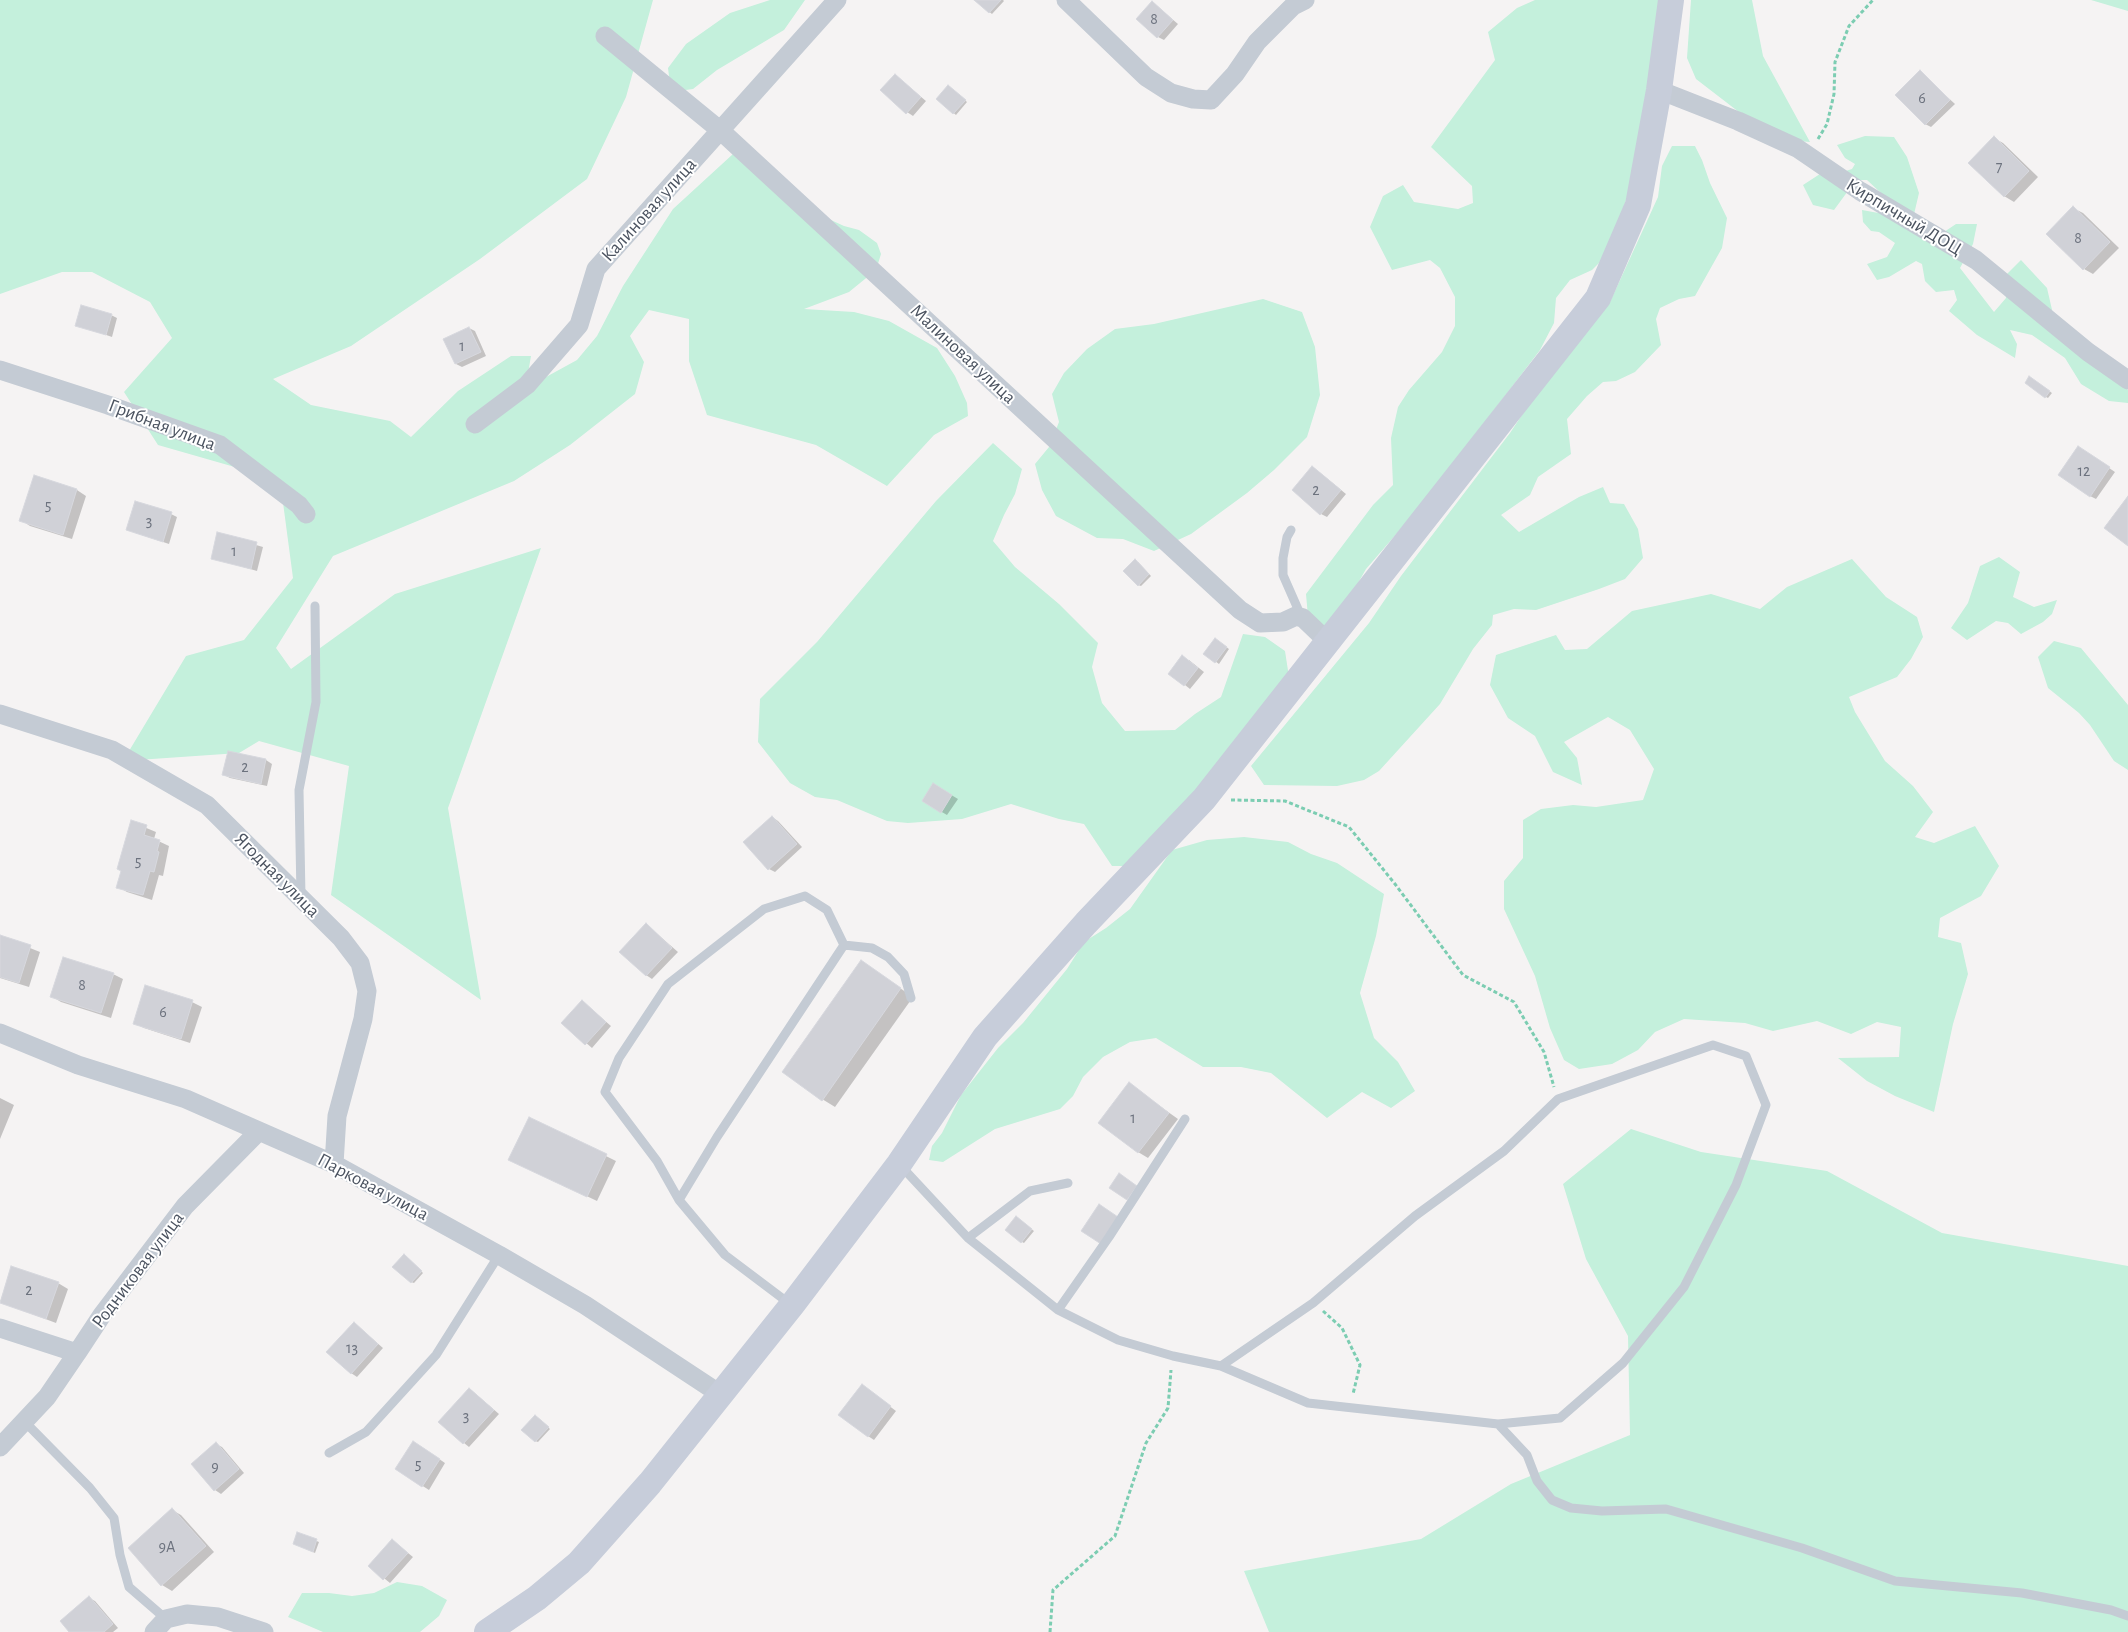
<!DOCTYPE html>
<meta charset="utf-8">
<style>
body{margin:0}
canvas{display:block;background:#f5f3f3}
</style>
<canvas width="2128" height="1632"></canvas>
<script>
const ctx = document.querySelector('canvas').getContext('2d');
ctx.lineJoin = 'round';
function fillPath(path, color) { ctx.fillStyle = color; ctx.fill(path, 'evenodd'); }
const shape = rows => new Path2D(rows.map(r => 'M' + r).join(''));
function trace(path, color, width, dash) { ctx.strokeStyle = color; ctx.lineWidth = width; ctx.lineCap = dash ? 'butt' : 'round'; ctx.setLineDash(dash || []); ctx.stroke(path); }
function label(font, color, halo, rows, align = 'center') {
  ctx.font = font + ' "Alegreya Sans",sans-serif'; ctx.lineWidth = 4; ctx.setLineDash([]); ctx.textBaseline = 'middle'; ctx.strokeStyle = halo; ctx.fillStyle = color; for (const [text, x, y, turn = 0] of rows) {
    ctx.save(); ctx.translate(x, y); ctx.rotate((+turn || 0) * Math.PI / 180); ctx.textAlign = isNaN(turn) ? turn : align; if (halo) ctx.strokeText(text, 0, 0); ctx.fillText(text, 0, 0); ctx.restore();
  }
}
fillPath(shape([
 [0,0,653,0,626,97,587,179,480,259,351,346,273,379,311,405,390,421,411,437,458,391,511,356,531,356,527,379,546,377,577,360,597,336,623,286,673,209,733,154,756,162,820,215,844,226,859,230,877,243,881,254,876,270,849,292,804,309,854,312,889,321,937,348,955,376,967,403,968,416,934,435,887,486,816,445,707,415,689,361,689,319,649,310,630,336,644,362,635,394,570,445,514,481,333,556,276,648,291,669,395,594,541,548,448,808,481,1000,331,895,349,766,259,741,239,753,123,761,186,656,244,640,293,578,280,480,158,445,124,392,172,338,150,302,92,272,62,272,0,294],
 [770,0,805,0,784,30,717,70,693,89,671,92,668,68,686,44,730,13],
 [1535,0,1664,0,1627,197,1609,253,1592,270,1570,280,1556,298,1554,323,1540,350,1424,502,1366,569,1342,611,1326,626,1309,628,1306,594,1373,505,1393,485,1391,438,1398,407,1409,390,1442,352,1455,326,1455,297,1440,268,1430,260,1392,270,1370,227,1383,196,1403,185,1414,202,1458,209,1473,203,1472,186,1431,147,1495,60,1488,32,1517,8],
 [1691,0,1752,0,1763,56,1810,142,1774,139,1696,79,1687,58],
 [2091,0,2128,0,2128,11],
 [1865,136,1894,137,1907,157,1919,193,1911,227,1925,241,1937,242,1944,232,1956,224,1977,224,1973,244,1960,268,1994,312,2006,298,2004,277,2021,260,2047,288,2053,314,2093,361,2128,390,2128,403,2109,401,2081,384,2065,358,2032,335,2010,330,2017,344,2015,358,1977,335,1949,311,1957,300,1954,290,1936,292,1925,281,1922,264,1916,261,1889,277,1877,280,1867,264,1887,257,1895,243,1879,232,1871,231,1863,222,1862,210,1884,214,1882,194,1867,180,1856,180,1834,210,1813,205,1803,185,1823,172,1833,175,1852,169,1855,164,1845,158,1837,145],
 [1672,146,1695,146,1702,160,1710,183,1727,218,1722,248,1695,296,1679,299,1660,308,1656,319,1661,345,1635,372,1616,381,1603,382,1587,396,1567,419,1571,454,1538,477,1530,495,1501,515,1519,532,1579,497,1603,487,1610,503,1624,504,1638,529,1643,558,1625,579,1599,589,1536,610,1514,609,1493,615,1492,625,1473,649,1440,704,1379,771,1364,780,1337,786,1264,785,1251,766,1369,623,1401,576,1510,433,1552,370,1610,302,1658,197,1662,166],
 [1263,299,1302,312,1315,347,1320,395,1307,437,1274,470,1247,493,1191,534,1154,551,1123,539,1097,538,1056,516,1042,490,1035,464,1049,447,1059,422,1052,394,1064,373,1087,349,1115,329,1154,324],
 [993,443,1022,469,1015,494,1004,515,993,541,1015,567,1059,604,1098,643,1092,667,1102,703,1125,731,1175,730,1195,714,1221,697,1243,634,1265,637,1285,651,1289,677,1193,794,1126,866,1112,866,1084,824,1059,819,1011,804,962,819,908,823,887,821,837,800,815,797,790,783,758,742,760,699,817,642,936,501],
 [1999,557,2020,572,2013,597,2034,607,2057,600,2052,614,2043,622,2021,634,2008,623,1996,621,1967,640,1951,628,1968,603,1980,566],
 [1852,559,1886,597,1917,617,1923,637,1911,659,1897,677,1849,697,1855,712,1885,761,1913,786,1933,812,1915,837,1934,843,1975,826,1999,866,1981,896,1940,918,1938,937,1961,943,1968,974,1953,1024,1934,1112,1895,1096,1867,1081,1838,1058,1899,1057,1901,1027,1877,1022,1851,1034,1817,1021,1773,1031,1745,1023,1684,1019,1655,1032,1638,1050,1612,1064,1579,1069,1564,1060,1550,1028,1535,976,1504,909,1504,881,1523,858,1523,820,1541,809,1573,805,1596,807,1643,800,1654,769,1630,730,1608,717,1564,742,1577,758,1582,785,1553,772,1535,736,1508,718,1490,685,1496,655,1556,635,1565,650,1587,649,1632,611,1711,594,1760,609,1787,587],
 [2054,641,2081,648,2128,705,2128,770,2114,761,2090,725,2079,713,2048,688,2038,657],
 [1244,837,1288,842,1311,854,1337,863,1384,894,1376,936,1360,993,1374,1038,1398,1062,1415,1091,1391,1108,1362,1092,1327,1118,1271,1073,1241,1067,1203,1067,1156,1038,1130,1042,1103,1057,1083,1077,1073,1096,1060,1109,995,1129,943,1162,929,1160,932,1146,942,1133,961,1095,998,1048,1023,1023,1067,969,1084,942,1106,928,1130,909,1172,850,1207,840],
 [1631,1129,1701,1152,1827,1171,1942,1233,2128,1266,2128,1632,1269,1632,1244,1571,1421,1539,1511,1484,1630,1435,1628,1336,1586,1259,1563,1184],
 [397,1582,422,1586,447,1600,439,1616,420,1632,323,1632,288,1617,302,1593,329,1593,352,1596,374,1593]
]), '#c4f0dc');
fillPath(shape([
 [975,0,1003,0,1004,1,992,14],
 [1152,2,1178,24,1164,40,1158,37],
 [1920,72,1955,104,1931,127,1925,124],
 [895,75,926,101,913,116,907,112],
 [951,88,967,102,956,115,937,99],
 [1994,138,2003,143,2038,177,2014,202,2004,196],
 [2073,208,2083,213,2119,248,2093,274,2084,269],
 [111,315,117,318,112,337,77,325],
 [469,328,475,331,486,356,462,367,456,364,445,339],
 [2032,379,2052,393,2048,398,2046,397],
 [2084,451,2115,472,2096,499,2090,496],
 [1313,467,1346,494,1327,517,1321,514],
 [34,477,77,490,86,496,72,539,30,526,21,520],
 [171,514,177,517,169,544,127,530],
 [218,534,263,547,257,571,212,558],
 [1138,562,1151,576,1141,586,1138,585],
 [1215,639,1229,649,1219,664,1205,654],
 [1189,660,1204,672,1190,689,1185,685],
 [229,752,266,760,272,764,267,786,230,778,224,775],
 [933,784,958,799,947,815,923,801],
 [772,817,778,821,802,847,775,872,769,869],
 [132,822,156,832,154,839,169,846,163,876,159,875,152,900,127,892,118,887],
 [647,925,678,952,652,979,646,975],
 [0,936,40,952,29,987,0,978],
 [862,962,913,997,835,1107,822,1099],
 [113,974,123,979,111,1018,61,1002,51,996],
 [582,1001,611,1026,592,1048,563,1023],
 [192,1002,202,1007,190,1043,144,1028,134,1023],
 [1129,1084,1178,1119,1148,1158,1138,1152],
 [0,1098,14,1105,0,1139],
 [529,1118,616,1161,597,1201,519,1164],
 [1019,1219,1034,1231,1024,1243,1022,1242],
 [406,1257,423,1273,414,1283,411,1282],
 [12,1267,58,1283,68,1289,56,1323,0,1302],
 [354,1323,383,1348,357,1377,351,1373],
 [863,1386,896,1411,874,1440,868,1436],
 [470,1389,499,1414,469,1447,464,1443],
 [538,1418,550,1429,538,1442,535,1441],
 [216,1444,222,1447,244,1473,221,1494,215,1490,193,1464],
 [420,1446,445,1463,429,1490,396,1469],
 [172,1510,181,1515,214,1552,172,1591,162,1585,129,1548],
 [298,1533,319,1542,315,1553,297,1545],
 [392,1540,413,1557,390,1583,369,1566],
 [89,1598,95,1601,118,1628,113,1632,71,1632]
]), '#0003');
const building = shape([
 [974,0,1001,0,989,13,974,0],
 [1152,1,1173,20,1157,38,1136,19,1152,1],
 [1920,70,1950,100,1925,125,1895,95,1920,70],
 [895,74,921,97,906,114,880,90,895,74],
 [948,85,966,100,953,114,936,99,948,85],
 [1994,136,2029,171,2004,197,1968,163,1994,136],
 [2073,206,2110,242,2083,270,2046,234,2073,206],
 [81,305,112,314,106,335,75,326,81,305],
 [469,327,481,352,455,364,443,339,469,327],
 [2029,376,2050,391,2045,398,2025,383,2029,376],
 [2078,446,2110,467,2090,497,2058,475,2078,446],
 [1312,466,1341,490,1320,515,1292,490,1312,466],
 [34,475,77,489,63,535,19,521,34,475],
 [2128,496,2128,546,2104,528,2128,496],
 [135,501,172,512,163,542,126,530,135,501],
 [217,532,257,542,251,569,211,559,217,532],
 [1135,559,1149,574,1138,586,1123,571,1135,559],
 [1215,638,1227,647,1215,663,1203,654,1215,638],
 [1182,655,1198,668,1184,686,1168,674,1182,655],
 [228,751,266,759,261,784,222,775,228,751],
 [933,783,952,795,941,813,922,801,933,783],
 [772,816,797,844,768,870,743,842,772,816],
 [131,820,147,825,144,835,160,840,157,851,159,852,154,872,150,871,143,895,116,888,121,871,117,869,131,820],
 [646,923,672,948,646,976,619,952,646,923],
 [0,935,31,945,19,983,0,977,0,935],
 [63,957,114,973,101,1013,50,997,63,957],
 [861,960,901,988,822,1101,782,1072,861,960],
 [145,985,193,1000,181,1039,133,1024,145,985],
 [582,1000,606,1022,585,1045,561,1023,582,1000],
 [1129,1082,1169,1113,1138,1153,1098,1123,1129,1082],
 [529,1117,607,1154,587,1197,508,1160,529,1117],
 [1119,1173,1137,1186,1127,1200,1109,1188,1119,1173],
 [1099,1204,1118,1217,1101,1244,1081,1231,1099,1204],
 [1016,1216,1032,1229,1021,1243,1005,1230,1016,1216],
 [404,1254,422,1271,411,1283,392,1267,404,1254],
 [11,1266,59,1282,46,1319,0,1303,11,1266],
 [354,1322,378,1344,351,1374,326,1352,354,1322],
 [862,1384,891,1406,868,1437,838,1415,862,1384],
 [469,1388,494,1410,463,1444,438,1422,469,1388],
 [535,1415,549,1427,535,1442,521,1430,535,1415],
 [413,1441,440,1459,422,1487,395,1469,413,1441],
 [216,1442,239,1469,214,1491,191,1464,216,1442],
 [172,1508,206,1546,161,1586,128,1548,172,1508],
 [297,1532,317,1539,313,1552,293,1544,297,1532],
 [392,1539,408,1553,383,1580,368,1566,392,1539],
 [89,1596,113,1624,104,1632,69,1632,60,1621,89,1596]
]);
fillPath(building, '#d0d1d7');
trace(building, '#d7d8de', 1);
trace(shape([
 [1818,139,1827,124,1834,94,1835,62,1849,26,1873,0],
 [1231,800,1285,801,1349,827,1395,884,1463,975,1514,1002,1544,1052,1554,1087],
 [1323,1311,1342,1328,1360,1365,1353,1394],
 [1050,1632,1053,1590,1115,1536,1146,1443,1168,1408,1171,1370]
]), '#7ccdb2', 3, [4, 2.5]);
trace(shape([
 [1291,530,1287,537,1283,558,1283,575,1301,616],
 [301,896,299,790,316,702,315,606],
 [901,1166,968,1238,1058,1310,1118,1340,1173,1356,1221,1366,1313,1303,1415,1216,1504,1151,1558,1099,1713,1045,1746,1056,1766,1105,1736,1185,1684,1287,1623,1363,1560,1418,1498,1424,1308,1403,1221,1366],
 [679,1200,717,1137,844,945],
 [968,1238,1030,1191,1068,1183],
 [790,1304,725,1255,679,1200,657,1161,605,1092,619,1058,668,984,764,909,805,896,827,910,844,945,872,948,888,957,904,974,911,998],
 [1058,1310,1109,1237,1185,1119],
 [24,1421,90,1488,114,1518,120,1555,129,1587,166,1619],
 [1498,1424,1527,1455,1537,1481,1552,1500,1571,1508,1602,1511,1666,1509,1802,1548,1895,1581,2022,1593,2111,1610,2128,1616],
 [329,1453,366,1432,436,1355,499,1255]
]), '#c4cbd4', 9);
trace(shape([
 [1066,0,1146,77,1171,93,1193,99,1211,100,1235,74,1257,42,1293,6,1305,0],
 [605,36,721,131,1240,610,1260,623,1283,622,1296,616,1303,618,1327,641],
 [1659,90,1738,121,1797,148,1860,191,1976,260,2088,352,2128,380],
 [0,370,108,405,220,445,299,505,306,514],
 [475,424,527,385,579,325,596,269,837,0],
 [0,714,112,750,207,805,341,938,360,963,367,991,363,1019,337,1116,334,1164],
 [0,1033,78,1065,186,1099,334,1164,499,1255,585,1305,720,1394],
 [0,1328,77,1353,102,1315,185,1206,259,1131],
 [0,1447,47,1397,77,1353],
 [154,1632,166,1619,187,1614,218,1617,264,1632]
]), '#c4cbd4', 19);
trace(shape([
 [487,1632,537,1598,579,1563,650,1483,792,1305,899,1164,985,1037,1086,923,1204,799,1598,298,1638,205,1659,90,1671,0]
]), '#c7cdda', 26);
label('16px', '#6c727e', null, [
 ["8",1154,19],
 ["6",1922,98],
 ["7",1999,167],
 ["8",2078,238],
 ["1",462,346],
 ["12",2084,471],
 ["2",1316,490],
 ["5",48,505],
 ["3",149,521],
 ["1",234,551],
 ["2",245,767],
 ["5",138,861],
 ["8",82,985],
 ["6",163,1012],
 ["1",1133,1118],
 ["2",29,1290],
 ["13",352,1348],
 ["3",466,1416],
 ["5",418,1464],
 ["9",215,1467],
 ["9А",167,1547]
]);
label('19px', '#4b5360', '#fff', [
 ["Калиновая улица",649,210,-48],
 ["Кирпичный ДОЦ",1904,217,31],
 ["Малиновая улица",963,354,43],
 ["Грибная улица",162,425,21],
 ["Ягодная улица",277,875,45],
 ["Парковая улица",373,1187,28],
 ["Родниковая улица",138,1270,-53]
]);
</script>
